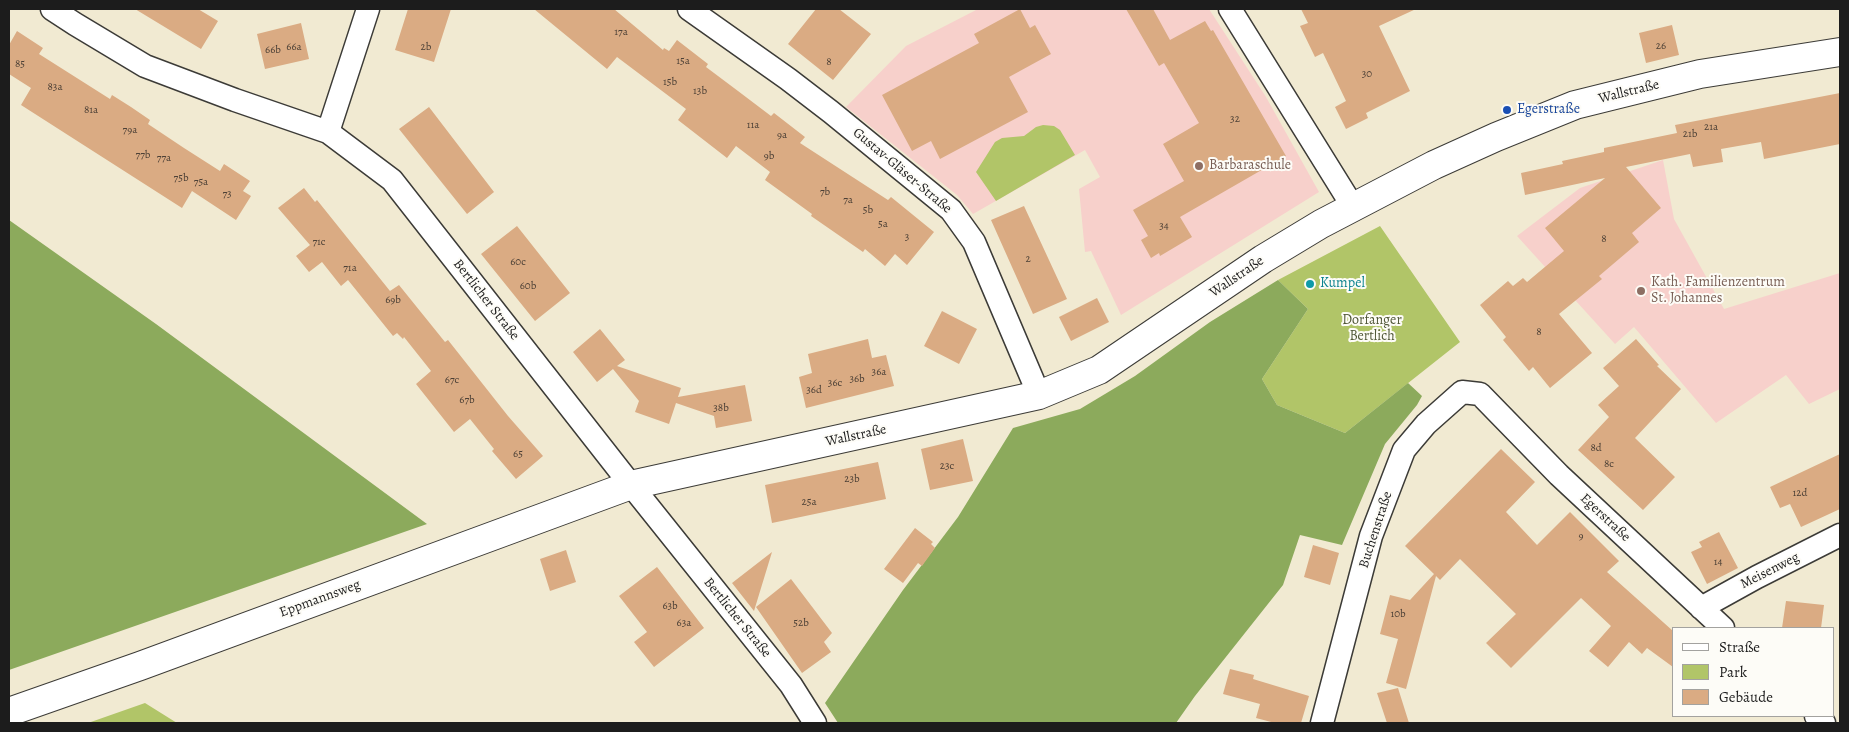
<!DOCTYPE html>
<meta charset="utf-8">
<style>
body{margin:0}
#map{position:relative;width:1849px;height:732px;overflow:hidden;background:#f1ead2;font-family:Alegreya,serif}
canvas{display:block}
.frame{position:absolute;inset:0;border:10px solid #1c1c1c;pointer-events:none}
.legend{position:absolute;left:1672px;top:627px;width:162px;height:90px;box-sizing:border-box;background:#fdfcf7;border:1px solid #a3a29f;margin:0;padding:6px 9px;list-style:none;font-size:15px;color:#1c1c1c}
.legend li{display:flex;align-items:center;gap:10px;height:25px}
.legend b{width:25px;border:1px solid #a3a29f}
</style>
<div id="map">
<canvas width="1849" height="732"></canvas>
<div class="frame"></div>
<ul class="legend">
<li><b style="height:6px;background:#fff"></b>Straße</li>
<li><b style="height:14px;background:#b1c568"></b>Park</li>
<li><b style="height:14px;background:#daab83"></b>Gebäude</li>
</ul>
</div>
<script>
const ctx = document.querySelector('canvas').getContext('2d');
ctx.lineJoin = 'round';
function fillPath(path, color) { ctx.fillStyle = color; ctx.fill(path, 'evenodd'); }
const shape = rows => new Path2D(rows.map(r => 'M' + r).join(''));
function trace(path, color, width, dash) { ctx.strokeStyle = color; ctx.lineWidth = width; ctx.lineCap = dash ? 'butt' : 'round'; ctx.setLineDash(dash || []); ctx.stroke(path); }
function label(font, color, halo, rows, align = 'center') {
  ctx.font = font + ' Alegreya,serif'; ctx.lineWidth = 4; ctx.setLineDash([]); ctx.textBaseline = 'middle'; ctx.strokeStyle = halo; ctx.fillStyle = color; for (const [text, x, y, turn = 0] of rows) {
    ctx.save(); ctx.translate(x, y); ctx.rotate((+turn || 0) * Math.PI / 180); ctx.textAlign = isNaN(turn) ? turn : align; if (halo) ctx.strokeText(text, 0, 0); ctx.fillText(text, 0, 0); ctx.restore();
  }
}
fillPath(shape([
 [978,9,1209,9,1266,97,1319,192,1121,315,1091,251,1085,252,1079,189,1100,177,1085,150,973,214,957,195,846,107,906,46],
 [1663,160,1674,219,1724,309,1840,273,1840,389,1809,404,1786,375,1716,423,1634,327,1615,344,1517,236,1580,188]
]), '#f7d0cb');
fillPath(shape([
 [1043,125,1054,126,1060,130,1075,155,996,201,976,172,995,142,1002,138,1024,136,1036,127],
 [1380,226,1460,342,1345,433,1277,405,1262,379,1308,309,1278,280],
 [145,703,177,723,88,723]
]), '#b1c568');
fillPath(shape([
 [9,220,156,324,427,524,9,670],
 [1278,280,1308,309,1262,379,1277,405,1345,433,1408,383,1422,396,1417,405,1385,444,1342,545,1300,535,1283,585,1195,696,1176,723,838,723,825,703,903,590,958,517,1013,428,1080,409,1135,376,1210,322]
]), '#8caa5c');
fillPath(shape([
 [135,9,198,9,218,21,201,49],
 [408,9,451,9,434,62,395,50],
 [534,9,614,9,663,50,664,48,669,51,677,40,708,64,706,67,738,91,771,116,774,113,805,137,800,143,888,200,891,197,934,232,907,265,895,254,885,266,865,249,863,252,811,216,812,214,765,180,770,172,736,146,727,158,678,120,686,109,617,57,607,69],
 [816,9,839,9,871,34,833,80,788,44],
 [1020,9,1030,28,1035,25,1051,54,1009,77,1028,112,940,159,931,141,912,151,882,95,979,43,974,34],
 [1126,9,1153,9,1170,40,1205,21,1211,31,1213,30,1286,156,1180,217,1192,237,1160,256,1159,253,1151,258,1141,240,1148,236,1133,210,1184,181,1163,144,1199,123,1164,63,1159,66],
 [1301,9,1416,9,1379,26,1410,91,1366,113,1368,118,1346,129,1335,107,1346,101,1323,53,1315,57,1300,26,1308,23],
 [301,23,309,59,265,69,257,34],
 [1672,25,1679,55,1646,63,1639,33],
 [17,31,43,48,39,54,110,99,112,95,131,107,150,120,148,124,184,148,220,171,224,164,250,181,243,191,251,196,236,220,192,191,182,208,21,105,31,88,9,74,9,45],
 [1840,93,1840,144,1764,159,1761,142,1721,149,1723,162,1693,167,1690,154,1626,167,1661,208,1632,233,1639,242,1599,276,1602,279,1559,314,1592,353,1550,388,1533,367,1529,371,1503,340,1506,337,1480,305,1508,281,1513,286,1523,278,1527,282,1564,251,1545,228,1605,178,1525,195,1521,173,1563,164,1562,161,1604,152,1604,148,1677,133,1675,125],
 [429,107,494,192,467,214,399,129],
 [304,188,315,202,317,200,390,291,399,285,445,342,448,340,508,416,543,456,516,479,492,451,494,449,470,419,454,432,416,384,431,371,404,337,403,339,397,333,393,336,348,280,341,286,322,262,309,272,296,256,310,245,278,208],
 [1024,206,1067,299,1033,314,991,220],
 [517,226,570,293,535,321,481,254],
 [1097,298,1109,322,1071,341,1059,317],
 [942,311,977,329,959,364,924,346],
 [600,329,625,360,617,366,681,388,678,397,745,385,752,421,716,428,714,416,676,403,669,424,635,412,639,401,613,369,597,382,573,352],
 [868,339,872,358,886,355,894,386,806,408,799,377,812,373,808,354],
 [1636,339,1659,365,1657,366,1681,389,1635,438,1675,477,1643,510,1578,450,1609,417,1598,405,1619,386,1603,368],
 [963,439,973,481,930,490,921,449],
 [1501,449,1535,482,1506,512,1537,545,1570,512,1619,561,1607,572,1673,631,1673,667,1647,648,1642,654,1629,642,1608,667,1589,651,1611,626,1581,598,1511,668,1486,643,1516,614,1460,559,1440,580,1436,576,1406,689,1386,683,1398,639,1380,634,1390,595,1410,600,1434,574,1405,546],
 [1840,454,1840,509,1801,527,1790,504,1780,508,1770,487],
 [878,462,886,499,772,523,765,485],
 [915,528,933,542,931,544,935,548,922,566,918,563,903,583,884,569],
 [1719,532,1738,568,1707,584,1691,552,1702,547,1699,542],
 [1313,545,1339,553,1330,585,1304,577],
 [566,550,576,582,550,591,540,559],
 [772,552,754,611,732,583],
 [657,567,704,628,654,667,634,642,647,632,619,596],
 [791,579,832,633,824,642,831,652,802,673,756,607],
 [1786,601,1824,605,1821,628,1782,628],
 [1230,669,1254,675,1253,679,1309,696,1301,723,1275,723,1256,718,1260,704,1223,694],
 [1398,688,1409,723,1387,723,1377,693]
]), '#daab83');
const minor = shape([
 [52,9,75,24,145,66,235,100,328,132,392,180,631,485,791,685,815,723],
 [689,9,788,79,831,112,951,210,974,242,1039,395],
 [1230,9,1353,207],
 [328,132,368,9],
 [1701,608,1757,577,1840,535],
 [1816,716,1824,723],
 [1322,723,1371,536,1404,450,1426,424,1462,392,1480,394,1559,475,1723,628]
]);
const tertiary = shape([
 [9,712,140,666,631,485,1039,395,1099,370,1263,259,1321,224,1434,165,1496,137,1575,105,1700,74,1840,52]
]);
trace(minor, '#3c3b37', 25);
trace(tertiary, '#3c3b37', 30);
trace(minor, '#fff', 22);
trace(tertiary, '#fff', 28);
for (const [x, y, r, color] of [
 [1507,110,5,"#1a4fb4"],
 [1199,166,5,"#8d6e63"],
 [1310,284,5,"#0f9aa8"],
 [1641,291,5,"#8d6e63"]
]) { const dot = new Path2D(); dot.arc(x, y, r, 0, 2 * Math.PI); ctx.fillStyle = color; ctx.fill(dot); trace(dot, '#fdfcf7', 2); }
label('11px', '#4c4036', null, [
 ["17a",621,32],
 ["26",1661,46],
 ["66a",294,47],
 ["2b",426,47],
 ["66b",273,50],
 ["15a",683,61],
 ["8",829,62],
 ["85",20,64],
 ["30",1367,74],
 ["15b",670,82],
 ["83a",55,87],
 ["13b",700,91],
 ["81a",91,110],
 ["32",1235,119],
 ["11a",753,125],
 ["21a",1711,127],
 ["79a",130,130],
 ["21b",1690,134],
 ["9a",782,135],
 ["77b",143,155],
 ["9b",769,156],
 ["77a",164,158],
 ["75b",181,178],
 ["75a",201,182],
 ["7b",825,192],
 ["73",227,194],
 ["7a",848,200],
 ["5b",868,210],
 ["5a",883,224],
 ["34",1164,226],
 ["3",907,237],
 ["8",1604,239],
 ["71c",319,242],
 ["2",1028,259],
 ["60c",518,262],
 ["71a",350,268],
 ["60b",528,286],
 ["69b",393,300],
 ["8",1539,332],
 ["36a",879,372],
 ["36b",857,379],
 ["67c",452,380],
 ["36c",835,383],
 ["36d",814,390],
 ["67b",467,400],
 ["38b",721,408],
 ["8d",1596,448],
 ["65",518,454],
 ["8c",1609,464],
 ["23c",947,466],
 ["23b",852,479],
 ["12d",1800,493],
 ["25a",809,502],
 ["9",1581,536],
 ["14",1718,562],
 ["63b",670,606],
 ["10b",1398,614],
 ["63a",684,623],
 ["52b",801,623]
]);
label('14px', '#1c1c1c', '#fdfcf7', [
 ["Wallstraße",1629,92,-14],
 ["Gustav-Gläser-Straße",902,171,40],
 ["Wallstraße",1237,277,-34],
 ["Bertlicher Straße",486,300,52],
 ["Wallstraße",856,436,-12],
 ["Egerstraße",1605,518,43],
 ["Buchenstraße",1376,530,-72],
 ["Meisenweg",1770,571,-27],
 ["Eppmannsweg",320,599,-20],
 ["Bertlicher Straße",737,618,51]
]);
label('14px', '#164399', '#fdfcf7', [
 ["Egerstraße",1517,110]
], 'left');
label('14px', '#785e54', '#fdfcf7', [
 ["Barbaraschule",1209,166],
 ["Kath. Familienzentrum",1651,283],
 ["St. Johannes",1651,299]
], 'left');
label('14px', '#0d838f', '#fdfcf7', [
 ["Kumpel",1320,284]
], 'left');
label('14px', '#505737', '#fdfcf7', [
 ["Dorfanger",1372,321],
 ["Bertlich",1372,337]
]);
</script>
